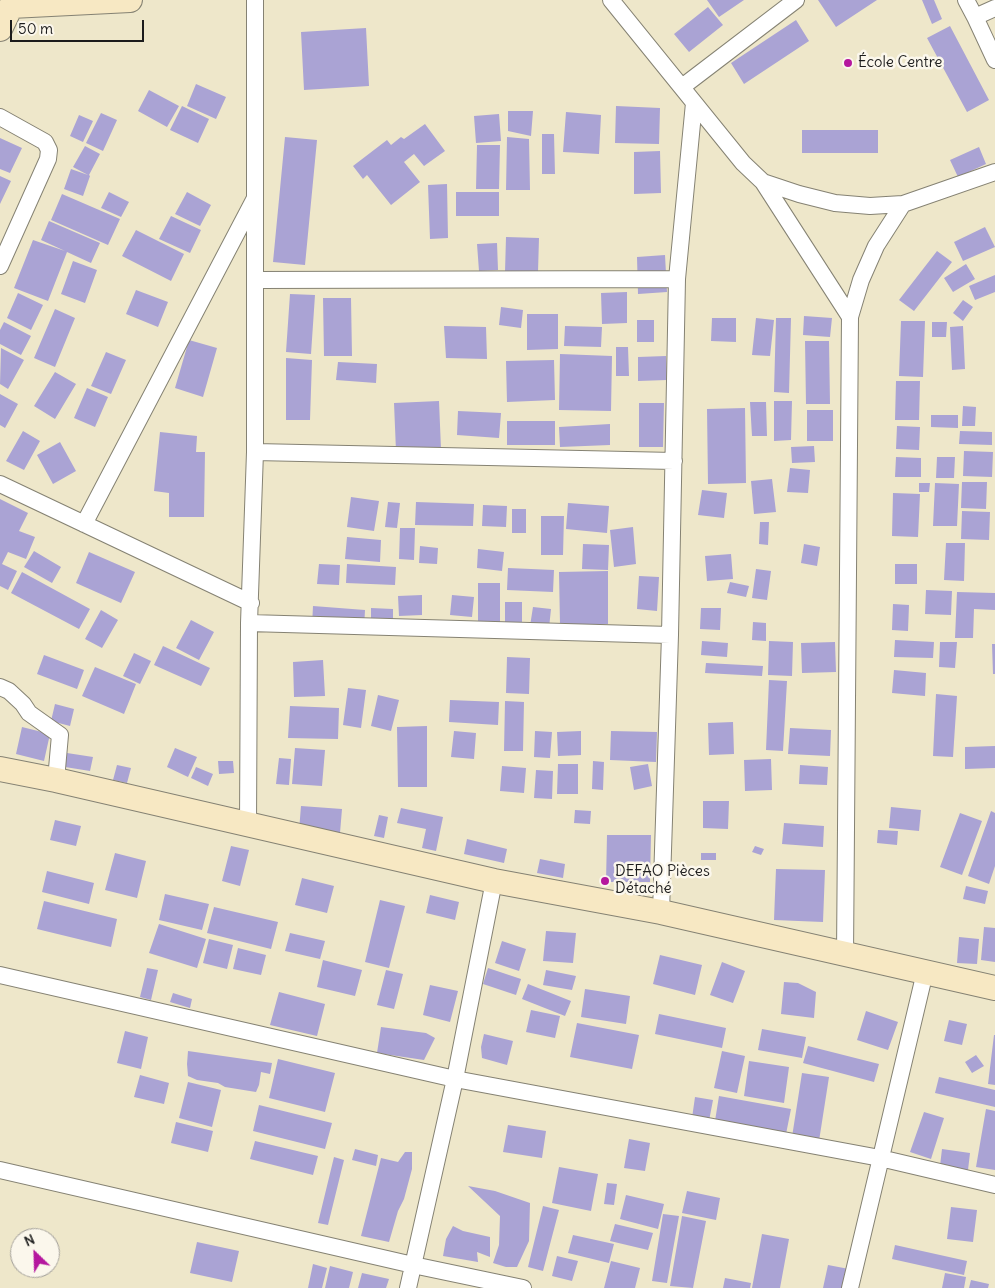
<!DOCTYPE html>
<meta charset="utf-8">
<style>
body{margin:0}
#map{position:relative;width:995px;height:1288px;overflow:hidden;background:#eee7ca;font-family:Delius,sans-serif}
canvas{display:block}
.north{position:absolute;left:10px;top:1228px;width:50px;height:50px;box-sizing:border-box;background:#fbf7ec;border:1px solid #a29f99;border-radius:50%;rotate:336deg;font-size:14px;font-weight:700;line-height:20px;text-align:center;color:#1c1c1c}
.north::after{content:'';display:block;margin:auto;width:18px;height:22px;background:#b5179e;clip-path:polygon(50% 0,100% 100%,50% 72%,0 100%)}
.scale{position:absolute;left:10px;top:20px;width:134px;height:22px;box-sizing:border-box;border:2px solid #1c1c1c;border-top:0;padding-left:6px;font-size:15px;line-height:18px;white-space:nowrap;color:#1c1c1c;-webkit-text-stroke:4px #fbf7ec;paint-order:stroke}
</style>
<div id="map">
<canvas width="995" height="1288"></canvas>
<div class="north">N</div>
<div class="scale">50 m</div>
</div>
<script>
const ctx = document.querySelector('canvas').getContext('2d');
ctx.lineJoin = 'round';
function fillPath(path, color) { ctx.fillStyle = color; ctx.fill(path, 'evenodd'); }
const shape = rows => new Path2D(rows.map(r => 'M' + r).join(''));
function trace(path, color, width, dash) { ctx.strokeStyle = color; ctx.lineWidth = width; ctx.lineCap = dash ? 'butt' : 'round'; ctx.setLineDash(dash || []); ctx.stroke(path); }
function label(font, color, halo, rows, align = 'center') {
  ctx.font = font + ' Delius,sans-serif'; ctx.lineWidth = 5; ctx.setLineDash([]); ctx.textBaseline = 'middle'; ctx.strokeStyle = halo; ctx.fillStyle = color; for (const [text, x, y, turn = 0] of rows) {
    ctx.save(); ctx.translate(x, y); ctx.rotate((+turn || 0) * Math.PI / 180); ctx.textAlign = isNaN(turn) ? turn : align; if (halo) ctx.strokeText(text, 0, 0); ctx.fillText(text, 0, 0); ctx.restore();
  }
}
fillPath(shape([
 [707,0,744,0,719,17],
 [818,0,877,0,836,27],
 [922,0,934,0,942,19,932,24],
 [708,7,723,25,689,52,674,34],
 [796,20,809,41,744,84,731,63],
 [950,26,989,100,967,112,927,38],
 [366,28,369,86,304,90,301,32],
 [196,84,226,97,216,119,187,106],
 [149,90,179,106,167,127,138,111],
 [182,106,209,119,198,143,170,130],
 [616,106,660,108,659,144,615,143],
 [508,111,533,111,531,136,508,131],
 [566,112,601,115,599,154,563,152],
 [101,113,117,120,103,151,86,143],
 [499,114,501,141,476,143,474,116],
 [79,115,93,121,83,142,70,136],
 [425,124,445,151,424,166,414,154,404,162,420,182,391,205,367,175,363,179,353,166,387,140,391,145,401,137,404,139],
 [802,130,878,130,878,153,802,153],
 [542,134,554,134,555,174,542,174],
 [285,137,317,140,305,265,273,262],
 [507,137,529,139,530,190,506,190],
 [0,138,22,148,10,173,0,169],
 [477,145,500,145,499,189,476,189],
 [85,146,100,154,89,175,90,176,83,196,64,189,71,169,88,175,73,167],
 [979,147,986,164,958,177,950,160],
 [660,151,661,193,634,194,634,152],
 [0,176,11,181,0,204],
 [447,184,448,238,430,239,428,185],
 [109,192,129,202,121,217,101,208],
 [187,192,211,205,200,226,175,214],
 [456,192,499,192,499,216,456,216],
 [62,194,120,219,108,245,51,220],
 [171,216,201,230,190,253,159,239],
 [49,221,100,243,91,263,67,252,48,301,14,288,33,240,65,251,41,240],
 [985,227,995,247,963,261,954,242],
 [136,230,184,254,171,281,122,256],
 [506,237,539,238,538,272,505,272],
 [497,243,498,270,479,271,477,244],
 [937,251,952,262,914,311,899,300],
 [665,255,667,292,638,294,637,257],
 [73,261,97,270,85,303,61,294],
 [966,264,975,279,953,292,944,278],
 [995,275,995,292,975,300,969,286],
 [136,290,168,302,158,327,126,314],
 [627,292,627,323,602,324,601,293],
 [18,293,43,305,31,330,7,318],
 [290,294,315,295,311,354,286,352],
 [323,298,351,298,352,356,324,356],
 [963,300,973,307,963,321,953,313],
 [501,307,523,310,521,328,499,325],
 [55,309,75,318,55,367,34,358],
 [527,314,558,314,558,349,527,350],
 [804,316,832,318,830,337,803,335],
 [712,318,736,318,736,342,711,341],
 [756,318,774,320,770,356,752,355],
 [776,318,791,318,789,393,774,392],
 [637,320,654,320,654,342,637,342],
 [901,321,925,321,923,377,899,376],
 [4,322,31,336,21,355,0,344,0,330],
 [932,322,947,322,946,337,932,337],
 [444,326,486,327,487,359,446,358],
 [565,326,602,327,601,347,564,346],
 [963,326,965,369,952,370,950,327],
 [189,340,217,348,203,397,175,388],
 [805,341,829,341,830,404,806,404],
 [616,347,628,347,629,376,616,376],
 [1,348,24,360,8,389,0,384],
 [106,352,126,360,111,394,91,386],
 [560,354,612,356,611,411,559,410],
 [666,356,667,380,638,381,638,357],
 [286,358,312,360,310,420,286,420],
 [554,360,555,400,507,402,506,361],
 [338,362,377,364,376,383,336,380],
 [55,372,76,384,55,419,34,406],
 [896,381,920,381,919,420,895,420],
 [87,388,108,397,95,427,74,418],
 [0,394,18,404,5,428,0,425],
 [439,401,441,449,396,451,394,403],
 [774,401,792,401,791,440,774,441],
 [750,402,766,402,767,436,752,436],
 [639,403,664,403,663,447,639,447],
 [963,406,976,407,975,426,962,426],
 [745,408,746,483,708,484,707,409],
 [807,410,833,410,833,441,807,441],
 [458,411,501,413,499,438,457,435],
 [931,415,958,415,958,428,931,427],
 [507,421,555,421,555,445,507,445],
 [610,424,610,445,560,447,559,427],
 [897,426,920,427,919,450,896,449],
 [23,431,40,441,24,470,6,461],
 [960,431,992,432,992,445,959,444],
 [160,432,197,436,196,452,205,452,204,517,169,517,169,493,154,491],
 [60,442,76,471,53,484,37,455],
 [814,446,815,462,792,463,791,447],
 [964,451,993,452,992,477,963,476],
 [896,457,921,458,921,477,895,477],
 [937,457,955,457,954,478,936,478],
 [790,468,810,470,808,493,787,492],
 [772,479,776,512,754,514,751,481],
 [962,482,987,482,986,509,961,508],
 [919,483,930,483,929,492,919,492],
 [935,483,959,484,957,526,933,526],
 [702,490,727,493,724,518,698,515],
 [893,493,920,494,918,537,892,536],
 [351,497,379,501,374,531,347,527],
 [0,499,28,513,19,531,35,537,26,559,8,552,2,564,17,571,8,590,0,586],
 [388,502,400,503,397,528,385,527],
 [416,502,474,504,473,526,415,525],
 [568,503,609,506,607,533,566,529],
 [483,505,507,506,506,527,482,526],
 [512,509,526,509,526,533,512,533],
 [962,511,990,512,989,540,961,539],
 [541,516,564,516,563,555,541,555],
 [760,522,769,522,768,545,759,544],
 [633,527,636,564,614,567,610,530],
 [400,528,415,528,414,560,399,559],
 [347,537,381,540,380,562,345,559],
 [946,543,965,543,964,581,944,580],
 [583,544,609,545,608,570,582,569],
 [804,544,820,547,817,566,801,563],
 [420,546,438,548,437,564,419,563],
 [478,549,504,552,502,571,477,568],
 [34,551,61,567,52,583,24,567],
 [89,552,135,572,121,603,76,583],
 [731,554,733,579,707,581,705,556],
 [319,564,340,565,339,585,317,584],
 [347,564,396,567,395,585,346,583],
 [895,564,917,564,917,584,895,584],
 [508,568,554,570,553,592,507,590],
 [756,569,771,571,767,600,752,598],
 [608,571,608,624,560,625,559,572],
 [22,572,90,609,79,629,11,593],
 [639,576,659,577,657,611,637,609],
 [730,582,749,586,746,597,727,593],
 [478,583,500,583,500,625,478,625],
 [926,590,952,591,951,615,925,614],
 [957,592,995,593,995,610,974,609,973,638,955,638],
 [422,595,422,615,399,616,398,596],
 [452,595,474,597,472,617,450,615],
 [505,602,522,602,522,626,505,626],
 [893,604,909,605,908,631,892,630],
 [313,606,365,610,364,629,312,626],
 [533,607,551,609,549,628,530,626],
 [371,608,393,609,393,633,371,632],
 [701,608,721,608,720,630,700,629],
 [101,610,118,620,102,648,85,639],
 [191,620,214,632,199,660,176,648],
 [753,622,766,623,766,641,752,640],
 [895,640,934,642,933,658,894,657],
 [702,641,728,643,727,657,701,655],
 [769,641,793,642,792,676,768,675],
 [835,642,836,672,802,673,801,643],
 [940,642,957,642,955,668,939,667],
 [992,644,995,644,995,674,993,674],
 [163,646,210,668,201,686,154,665],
 [134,653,151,661,140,684,123,676],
 [44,655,84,670,77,689,37,674],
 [507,657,530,658,529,694,506,693],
 [323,660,325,696,294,697,293,662],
 [706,663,763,666,762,676,705,673],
 [95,667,136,684,124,714,82,696],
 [894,670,926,673,925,696,892,693],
 [769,680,787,681,783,751,766,750],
 [348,688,366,690,361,728,343,725],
 [936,694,957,696,953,757,933,756],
 [378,695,399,700,391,731,371,726],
 [450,700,499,702,498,725,449,722],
 [505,701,524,702,523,751,504,751],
 [55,704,74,709,70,726,51,721],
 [290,706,339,708,338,739,288,738],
 [733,722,734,754,709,755,708,723],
 [427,726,427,787,398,787,397,727],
 [22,727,50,734,44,761,16,754],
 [790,728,831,730,830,756,788,754],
 [454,731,476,733,474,759,451,757],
 [535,731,552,732,550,758,534,757],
 [581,731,581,755,558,756,557,732],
 [611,731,657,732,656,762,610,760],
 [995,746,995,768,965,769,965,747],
 [175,748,197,757,188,777,167,767],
 [295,748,325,750,322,786,292,784],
 [67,753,93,757,90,771,65,767],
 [279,758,291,759,289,785,276,784],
 [771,759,772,790,745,791,744,760],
 [218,761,233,761,234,773,219,774],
 [593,761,604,762,603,790,592,789],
 [558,764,578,764,578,794,557,794],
 [648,764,652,786,634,790,630,767],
 [117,765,131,768,127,783,113,780],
 [800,765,828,767,827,785,799,784],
 [502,766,526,768,524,793,500,791],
 [196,767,213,774,208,786,191,778],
 [536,770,553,771,552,799,534,798],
 [703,801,729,801,728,829,703,828],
 [301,806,342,809,340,833,299,831],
 [891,807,921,810,919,831,889,828],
 [401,808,443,817,436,851,422,848,426,829,397,823],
 [575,810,591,811,590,824,574,823],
 [991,811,995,813,995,866,989,884,968,876],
 [960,813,982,821,962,875,940,867],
 [379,815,388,817,384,838,374,836],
 [55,820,81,826,76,846,50,840],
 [784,823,824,826,823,847,782,844],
 [878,830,898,831,897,845,877,843],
 [607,835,651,835,650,882,606,882],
 [467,839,507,849,504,863,464,854],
 [231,846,249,850,240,886,222,881],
 [755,846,764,849,761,855,752,852],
 [115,853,146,861,137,898,105,890],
 [701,853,716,853,716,860,701,860],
 [540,859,565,864,563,878,537,873],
 [776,869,825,870,823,922,774,920],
 [47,871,94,883,89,904,42,892],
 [302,878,334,886,327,913,295,905],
 [966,886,988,891,985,904,963,899],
 [165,894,209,904,202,930,159,920],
 [430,895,459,902,455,920,426,913],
 [380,900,405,906,389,968,365,962],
 [44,901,117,919,111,947,37,929],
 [214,907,278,922,271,949,207,933],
 [159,924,206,939,197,968,149,953],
 [984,927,995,928,995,962,981,960],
 [546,931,576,933,573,963,543,961],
 [290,933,325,941,320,959,285,951],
 [959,937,979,939,977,964,957,963],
 [209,939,233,945,227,969,203,963],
 [502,941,526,949,519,971,495,963],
 [238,948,266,955,261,975,233,969],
 [660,955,702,965,695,995,653,984],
 [323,960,362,970,355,996,317,987],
 [722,962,745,971,733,1003,710,995],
 [147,968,158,970,151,1000,140,997],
 [488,968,521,979,516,995,483,984],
 [386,970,403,974,394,1009,377,1005],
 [546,970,576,976,572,990,543,985],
 [784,982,798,983,816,992,814,1018,781,1014],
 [528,984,571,1001,565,1016,522,999],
 [430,985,458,991,450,1022,423,1015],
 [585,989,630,996,626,1024,581,1017],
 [279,992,325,1004,317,1036,270,1025],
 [173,993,192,999,190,1008,170,1002],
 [531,1010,560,1016,555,1038,526,1032],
 [866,1011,898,1022,888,1050,857,1040],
 [659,1014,726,1028,722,1048,655,1034],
 [949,1020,967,1024,962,1045,944,1041],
 [577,1023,639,1035,632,1069,570,1057],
 [381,1027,426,1033,435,1038,424,1060,377,1053],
 [762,1029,806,1037,802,1058,758,1050],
 [125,1031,148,1037,141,1069,117,1063],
 [484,1034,513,1041,507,1065,482,1058,481,1047],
 [994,1035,995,1035,995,1085,988,1084],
 [808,1046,879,1064,874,1082,803,1063],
 [188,1051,272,1063,270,1074,261,1072,259,1085,256,1092,225,1087,218,1083,197,1080,188,1076,187,1064],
 [722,1051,745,1056,737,1093,714,1088],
 [976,1055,984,1066,972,1073,965,1062],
 [278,1059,335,1073,325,1112,269,1098],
 [749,1061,789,1067,784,1103,744,1096],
 [802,1073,829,1077,819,1141,792,1137],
 [140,1075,169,1083,164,1104,134,1097],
 [939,1077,995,1090,995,1107,935,1093],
 [188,1082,221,1090,212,1127,179,1118],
 [719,1096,791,1109,786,1134,715,1121],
 [695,1097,713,1100,709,1121,692,1118],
 [259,1105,332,1123,325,1149,253,1131],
 [986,1109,995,1111,995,1170,976,1167],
 [924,1112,944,1118,931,1159,910,1152],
 [176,1122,213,1131,208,1152,171,1143],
 [508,1125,546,1131,542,1158,503,1152],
 [629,1139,650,1143,645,1171,624,1168],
 [255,1141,318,1156,313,1175,250,1159],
 [355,1149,378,1155,376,1166,352,1160],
 [942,1149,970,1153,968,1170,940,1166],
 [405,1152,412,1152,412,1169,404,1199,398,1211,389,1242,361,1236,381,1158,398,1162],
 [334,1157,344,1160,328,1225,318,1223],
 [559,1167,598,1174,591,1211,552,1203],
 [607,1183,617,1184,614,1205,604,1204],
 [468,1186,495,1191,530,1203,529,1241,517,1267,506,1267,493,1263,499,1245,500,1216],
 [687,1191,720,1198,716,1220,682,1213],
 [626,1195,664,1204,658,1229,620,1219],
 [543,1206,559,1210,543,1271,528,1267],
 [951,1207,977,1210,973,1242,947,1239],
 [663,1214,679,1216,667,1283,652,1281],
 [682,1216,706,1221,693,1288,670,1286],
 [615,1224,653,1233,648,1250,610,1241],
 [453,1226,463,1231,490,1237,490,1257,477,1252,478,1262,443,1256,446,1239],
 [762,1234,789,1239,780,1288,752,1288],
 [573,1235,614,1244,609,1263,568,1253],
 [197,1242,239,1251,232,1282,190,1273],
 [895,1245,967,1261,964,1275,892,1259],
 [557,1256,578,1261,572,1281,552,1276],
 [611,1261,640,1268,635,1288,604,1288],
 [313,1264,327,1268,322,1288,308,1288],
 [828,1265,849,1269,845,1288,823,1288],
 [330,1266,353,1272,349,1288,325,1288],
 [362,1273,389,1279,386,1288,358,1288],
 [945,1273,966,1277,964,1288,942,1288],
 [725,1278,751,1283,750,1288,723,1288],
 [971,1280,989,1284,988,1288,969,1288]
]), '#aaa3d4');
const street = shape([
 [611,0,743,163,763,182,850,317],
 [966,0,975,17,995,60],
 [975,17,995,8],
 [682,87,796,0],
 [0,117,45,142,49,150,48,159,0,266],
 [763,182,799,194,835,203,870,206,903,204],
 [256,280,677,279],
 [255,452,674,461],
 [0,484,251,603],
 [84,524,254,200],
 [249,623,670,635],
 [0,687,9,691,23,704,29,713,60,735,56,780],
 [248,825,249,623,255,452,255,0],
 [661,912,670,635,677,279,694,103],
 [845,955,850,317,861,280,876,246,903,204,995,172],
 [0,975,455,1079,880,1158,995,1185],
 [0,1170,413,1265,523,1288],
 [408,1288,455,1079,494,881],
 [850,1288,925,972]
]);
const secondary = shape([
 [11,6,130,0],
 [0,29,14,0],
 [0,769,56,780,494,881,661,912,995,988]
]);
trace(street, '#858273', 18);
trace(secondary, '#858273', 26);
trace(street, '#fff', 16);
trace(secondary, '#f7e8c3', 24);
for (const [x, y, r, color] of [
 [848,63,5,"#b5179e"],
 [605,881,5,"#b5179e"]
]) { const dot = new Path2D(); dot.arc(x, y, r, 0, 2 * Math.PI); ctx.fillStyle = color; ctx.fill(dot); trace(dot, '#fbf7ec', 2); }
label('15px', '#1c1c1c', '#fbf7ec', [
 ["École Centre",858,63],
 ["DEFAO Pièces",615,872],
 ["Détaché",615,889]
], 'left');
</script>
